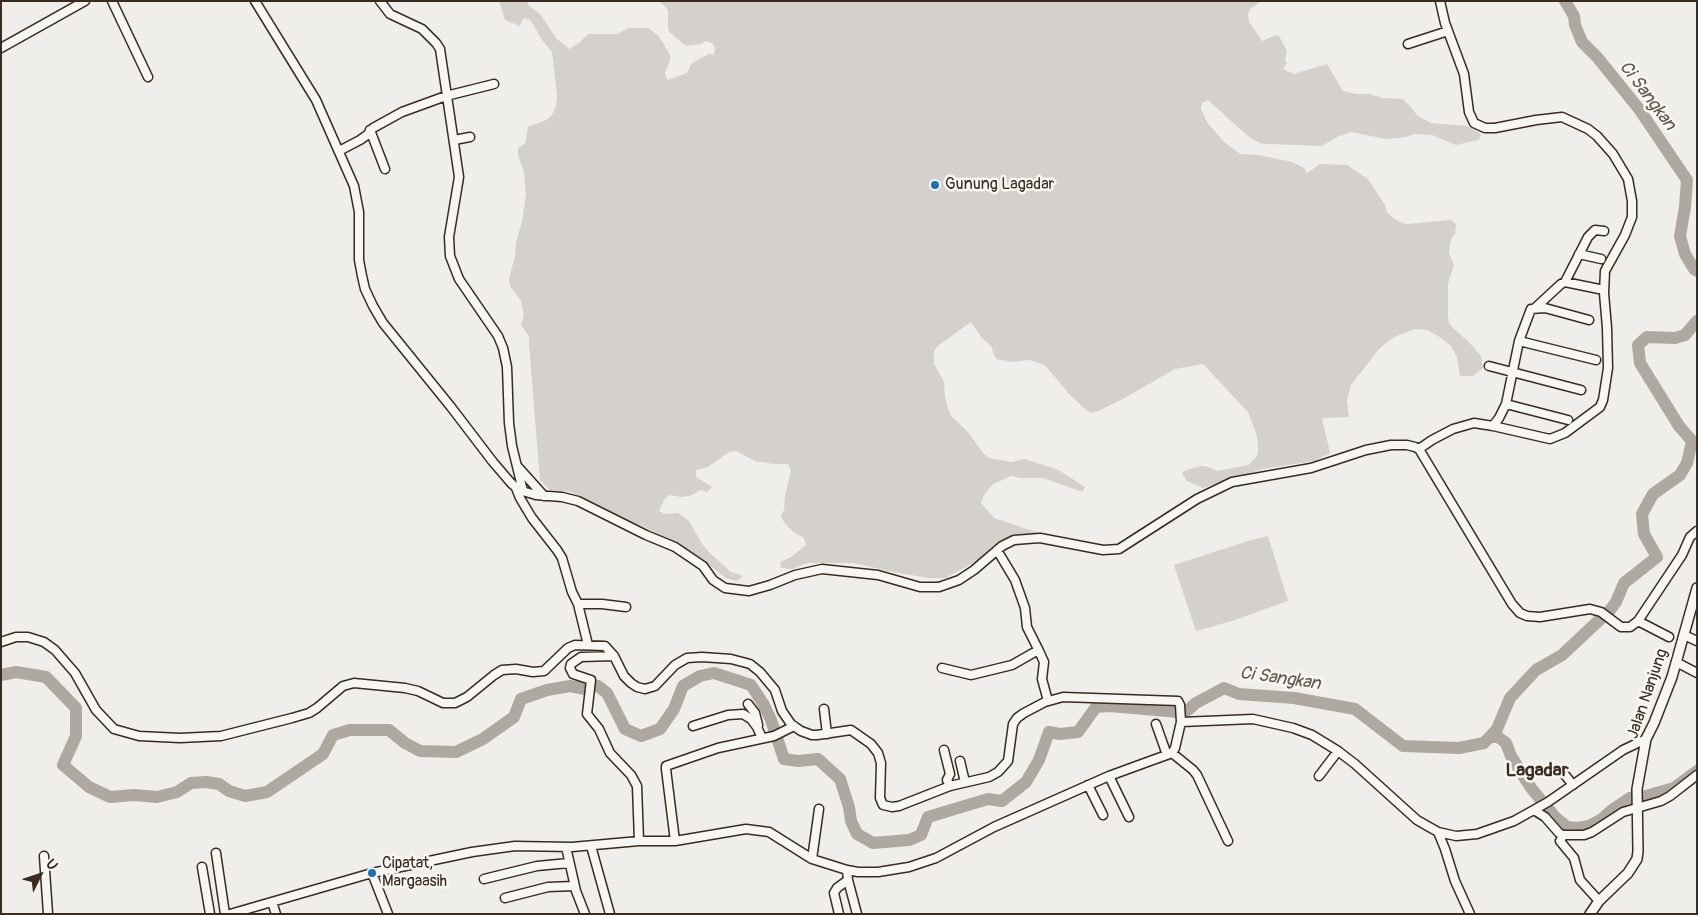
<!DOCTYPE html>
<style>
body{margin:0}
#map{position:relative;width:1698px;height:915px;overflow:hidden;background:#efeeea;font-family:Pangolin,sans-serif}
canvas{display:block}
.frame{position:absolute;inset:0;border:2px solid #3b2a1e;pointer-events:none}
.north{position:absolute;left:15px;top:850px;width:50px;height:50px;-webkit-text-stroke:4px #f6f6f2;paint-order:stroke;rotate:49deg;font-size:14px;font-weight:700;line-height:20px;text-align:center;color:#3b2a1e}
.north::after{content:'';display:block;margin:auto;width:18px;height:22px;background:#3b2a1e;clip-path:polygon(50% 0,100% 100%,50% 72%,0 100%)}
</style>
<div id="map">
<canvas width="1698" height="915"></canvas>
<div class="frame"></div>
<div class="north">U</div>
</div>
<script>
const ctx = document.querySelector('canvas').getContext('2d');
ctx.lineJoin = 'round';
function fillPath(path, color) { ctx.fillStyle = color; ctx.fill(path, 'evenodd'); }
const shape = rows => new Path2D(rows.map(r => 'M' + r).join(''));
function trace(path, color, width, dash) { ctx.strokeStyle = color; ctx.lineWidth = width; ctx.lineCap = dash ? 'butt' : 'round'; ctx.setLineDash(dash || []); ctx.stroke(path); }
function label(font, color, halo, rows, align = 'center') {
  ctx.font = font + ' Pangolin,sans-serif'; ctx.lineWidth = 5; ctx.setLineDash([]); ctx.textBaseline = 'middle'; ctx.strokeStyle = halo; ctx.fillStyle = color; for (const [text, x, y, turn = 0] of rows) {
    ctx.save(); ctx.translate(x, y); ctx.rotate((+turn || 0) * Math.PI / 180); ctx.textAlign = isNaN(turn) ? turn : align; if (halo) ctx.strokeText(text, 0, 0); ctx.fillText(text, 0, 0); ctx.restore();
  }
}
fillPath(shape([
 [499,1,527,1,528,5,540,14,556,38,569,49,579,43,588,34,617,34,629,28,648,28,659,36,670,55,670,61,665,73,667,80,687,73,692,63,709,54,714,55,715,48,712,43,706,41,700,44,686,46,669,32,668,26,668,11,665,6,658,1,1262,1,1250,9,1248,15,1249,22,1262,41,1276,35,1279,36,1287,51,1285,60,1287,63,1283,69,1294,74,1327,64,1343,91,1357,94,1370,94,1382,98,1402,99,1407,103,1418,116,1431,123,1467,126,1481,134,1479,140,1456,145,1432,135,1414,134,1407,137,1386,139,1351,132,1339,136,1322,146,1267,144,1260,143,1249,137,1208,100,1202,103,1201,109,1207,122,1223,141,1240,154,1259,155,1292,162,1304,168,1307,173,1320,164,1347,165,1368,179,1385,205,1387,212,1392,217,1400,222,1406,224,1451,220,1456,224,1455,234,1451,239,1449,253,1454,265,1448,283,1448,316,1449,323,1453,328,1469,342,1481,356,1483,368,1473,376,1460,376,1457,357,1451,346,1441,338,1428,330,1415,329,1394,337,1379,349,1351,385,1347,400,1349,417,1322,418,1330,453,1314,461,1263,469,1203,488,1187,481,1182,473,1186,470,1201,466,1208,467,1217,471,1248,465,1257,456,1258,449,1257,436,1248,412,1203,364,1175,369,1121,400,1098,411,1091,413,1085,409,1070,395,1045,365,1030,360,1010,362,997,359,993,353,992,347,982,338,971,322,939,345,934,351,934,364,944,382,945,397,948,409,951,416,967,431,984,454,989,458,1011,462,1024,459,1057,469,1085,487,1082,492,1043,478,1021,478,1011,476,993,484,984,495,981,503,994,518,1039,533,1010,539,978,560,946,578,928,578,893,572,853,563,808,563,792,569,781,568,780,562,791,557,806,545,804,538,793,532,784,522,781,516,784,510,785,496,791,470,788,464,774,464,755,461,736,451,729,452,708,467,696,470,696,477,712,487,707,492,701,490,689,496,682,497,669,495,664,500,659,511,664,514,678,513,689,521,702,544,711,554,731,572,743,576,737,581,726,578,696,555,665,537,640,525,626,520,591,501,571,492,550,490,540,480,529,345,529,336,521,325,524,315,521,301,510,286,509,279,515,256,516,242,522,222,526,194,524,172,518,155,518,148,525,144,528,127,546,120,552,115,556,107,557,95,552,52,542,40,531,21,525,18,522,20,520,26,505,20],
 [1268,536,1288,601,1232,621,1196,631,1174,565,1248,541]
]), '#d4d1cc');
trace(shape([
 [1565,1,1574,16,1575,25,1582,42,1597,57,1639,109,1687,180,1685,207,1680,236,1685,254,1694,269,1697,271],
 [1,675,16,672,46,677,76,708,76,736,63,765,89,787,110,797,134,795,157,797,177,792,191,783,206,782,219,784,229,791,245,796,267,792,323,754,333,735,350,730,389,730,405,743,420,751,456,752,483,739,514,717,521,699,547,690,570,686,585,689,598,686,607,693,625,729,641,736,660,729,674,709,683,686,700,676,714,673,751,685,764,705,771,720,784,759,798,761,818,759,840,779,849,807,851,821,857,834,873,843,909,840,921,835,928,817,988,799,1002,801,1026,782,1039,760,1049,732,1060,734,1078,732,1096,707,1110,706,1178,712,1188,710,1196,703,1224,688,1239,694,1294,698,1355,709,1403,746,1459,748,1484,743,1497,729,1510,698,1536,670,1562,655,1610,610,1616,602,1624,583,1657,557,1644,534,1642,514,1653,494,1680,475,1687,463,1692,441,1679,426,1640,363,1638,345,1647,337,1675,338,1685,335,1697,321],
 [1490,737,1498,737,1506,743,1511,756,1531,788,1556,818,1567,827,1578,828,1589,826,1602,819,1612,810,1630,798,1646,796,1674,788,1697,771]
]), '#afa8a1', 12);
const minor = shape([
 [112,1,148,77],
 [255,1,316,100,354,186,359,212,359,260,362,276,365,289,373,306,383,323,451,407,493,462,511,483,519,490,536,495,562,497,578,501,646,535,675,547,703,566,713,580,725,588,749,591,770,585,795,575,822,569,878,575,920,587,939,587,959,580,974,570,1002,546,1014,540,1040,538,1103,550,1119,549,1197,499,1232,482,1311,468,1366,450,1391,445,1407,445,1415,447,1419,449,1512,604,1520,613,1527,616,1540,617,1590,609,1601,612,1621,627,1630,627,1638,621,1682,555,1690,537,1697,531],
 [380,1,390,14,422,29,436,43,440,49,459,177,449,237,450,256,459,279,498,336,503,348,507,367,509,423,512,446,523,491],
 [1408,44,1448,31],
 [1,48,85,1],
 [370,130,385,169],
 [454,140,470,137],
 [339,151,360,140,367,135,373,128,402,112,446,96,494,84],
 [1579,254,1601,259],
 [1565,282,1588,237,1595,230,1604,231],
 [1535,308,1561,284,1565,282,1599,289],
 [1519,341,1596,360],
 [1489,366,1581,390],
 [1506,404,1568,420],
 [1493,426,1499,418,1506,404,1519,341,1531,309,1545,308,1589,320],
 [1419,449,1432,440,1453,429,1474,423,1493,426,1550,439,1565,433,1600,407,1603,400,1608,368,1607,328,1604,293,1605,271,1625,235,1632,217,1632,201,1628,179,1613,154,1597,136,1588,129,1562,117,1536,120,1495,128,1485,128,1474,123,1469,112,1464,74,1445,23,1440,1],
 [518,467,544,496],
 [516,488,520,498,532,518,557,550,562,558,572,592,578,604,588,645],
 [997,550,1015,580,1025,608,1027,627,1039,651],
 [578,604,602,604,626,607],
 [1638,621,1669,637],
 [1684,635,1697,641],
 [1,642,16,637,28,637,44,642,55,650,75,673,96,710,114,729,139,736,180,738,221,736,292,718,309,713,317,708,343,686,354,683,405,688,418,691,443,703,455,703,467,697,494,675,502,670,516,669,533,672,544,671,568,648,575,645,605,646,614,656,624,676,631,683,637,687,645,689,655,686,675,665,687,658,702,657,731,659,750,664,760,672,775,690,782,711,791,724,801,731,812,735,817,735,851,730,871,744,878,753,881,763,880,798,883,805,892,807,899,806,950,786,989,777,998,772,1008,761,1013,724,1017,718,1024,713,1045,702,1063,697,1178,701,1180,705,1181,722,1253,719,1293,728,1312,735,1338,751,1355,764,1417,820,1438,832,1456,836,1477,834,1514,821,1548,802,1623,750,1646,739],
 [614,656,581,657,571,664,570,668,573,674,591,680,587,714,599,729,610,753,631,775,637,786,639,841],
 [1676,662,1697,673],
 [942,668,971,675,1012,665,1033,653,1039,651,1044,662,1042,679,1048,701],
 [748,704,755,713,758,725],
 [824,709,827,734],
 [1156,724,1167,755],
 [693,726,728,715,743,714,751,719,757,727,762,738],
 [944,750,950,774,947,780,950,786],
 [1172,753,1193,770,1197,775,1228,841],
 [960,761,965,782],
 [1561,770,1573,785],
 [1109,776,1129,817],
 [1319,776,1338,751],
 [1088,785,1103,815],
 [1534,810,1545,817,1559,833,1563,835,1584,835,1592,832,1623,812,1661,801,1670,796,1697,775],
 [1438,832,1445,849,1455,881,1470,914],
 [1563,835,1560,841,1574,858,1580,880,1599,901],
 [675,841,666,769,666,766,718,748,774,736,794,726],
 [591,846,610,914],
 [566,847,576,891,585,914],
 [216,853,225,914],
 [44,856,48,914],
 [812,859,819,809],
 [202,867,210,914],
 [847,870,848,880,857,914],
 [372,873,388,914],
 [484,879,537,866,569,863],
 [505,898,548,887,574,886],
 [272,902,276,914],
 [230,914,372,873,472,852,515,846,572,847,639,841,675,841,746,829,769,832,812,859,847,870,858,872,878,872,909,867,936,858,994,827,1109,776,1172,753,1175,748,1181,722],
 [839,914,834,893,837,888,848,880]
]);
const major = shape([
 [1590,914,1599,901,1628,873,1637,859,1638,851,1637,789,1646,739,1654,723,1672,677,1697,588]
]);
trace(minor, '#3b2a1e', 11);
trace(major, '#3b2a1e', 12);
trace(minor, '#f6f6f2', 8);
trace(major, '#f6f6f2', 9);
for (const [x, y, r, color] of [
 [935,185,5,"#1f6fb2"],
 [372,873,5,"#1f6fb2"]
]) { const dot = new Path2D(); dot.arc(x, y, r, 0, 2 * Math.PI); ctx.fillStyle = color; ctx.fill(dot); trace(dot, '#f6f6f2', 2); }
label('16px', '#3b2a1e', '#f6f6f2', [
 ["Gunung Lagadar",945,185],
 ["Cipatat,",382,864],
 ["Margaasih",382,882]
], 'left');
label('16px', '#3b2a1e', '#f6f6f2', [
 ["Jalan Nanjung",1648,694,-71]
]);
label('italic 18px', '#64564c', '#f6f6f2', [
 ["Ci Sangkan",1647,96,53],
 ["Ci Sangkan",1280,679,8]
]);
label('bold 19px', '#3b2a1e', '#f6f6f2', [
 ["Lagadar",1537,771]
]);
</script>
